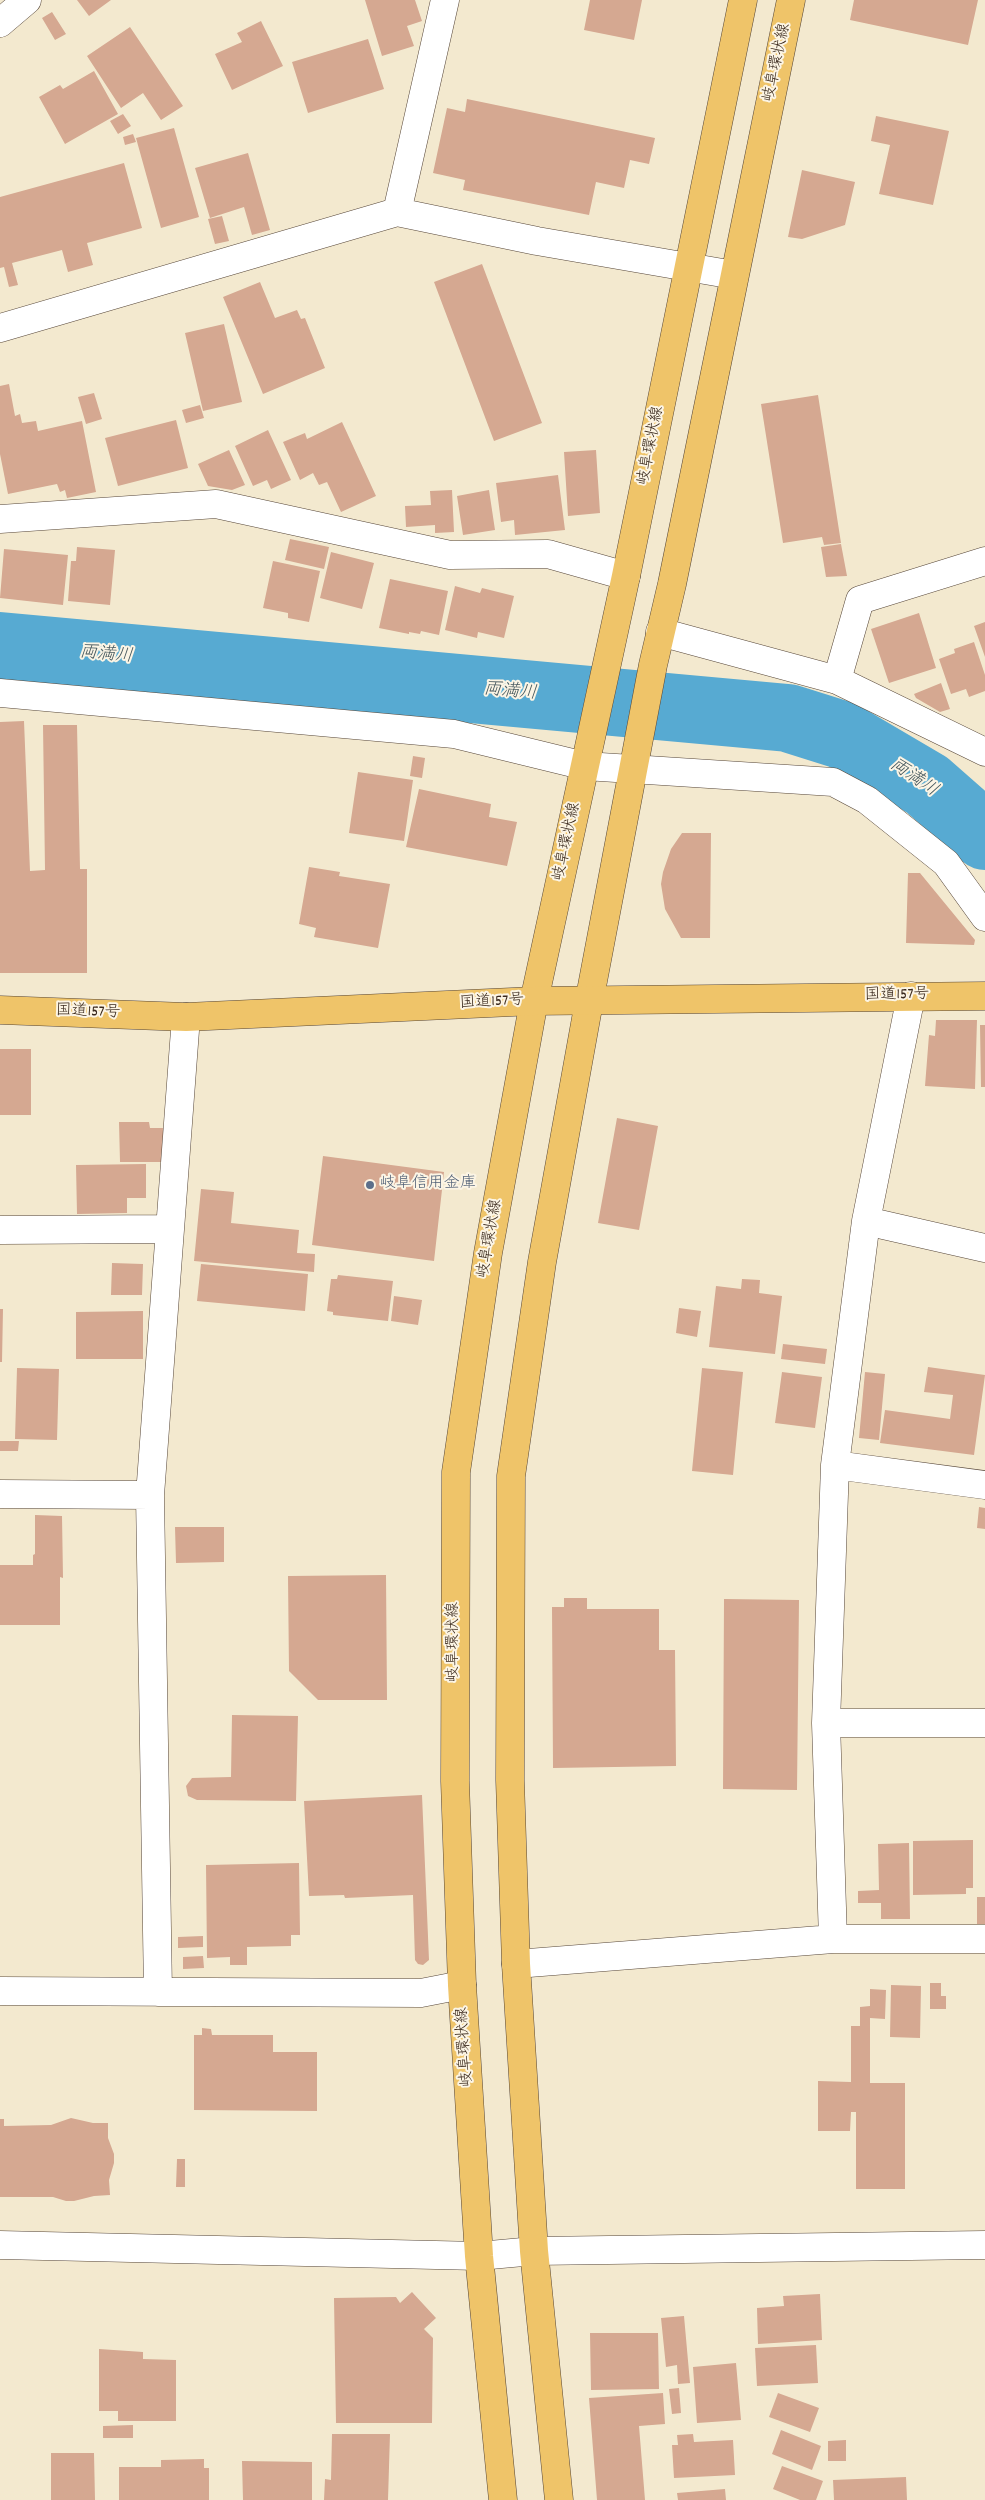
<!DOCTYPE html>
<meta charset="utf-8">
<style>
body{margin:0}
canvas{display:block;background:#f3e9cf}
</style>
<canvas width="985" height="2500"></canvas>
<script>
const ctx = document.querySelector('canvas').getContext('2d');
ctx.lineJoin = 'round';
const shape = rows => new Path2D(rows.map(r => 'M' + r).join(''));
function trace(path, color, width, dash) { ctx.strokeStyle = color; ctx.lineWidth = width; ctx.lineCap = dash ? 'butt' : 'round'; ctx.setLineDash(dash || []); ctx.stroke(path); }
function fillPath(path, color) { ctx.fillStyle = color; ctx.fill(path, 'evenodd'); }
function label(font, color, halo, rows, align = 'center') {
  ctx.font = font + ' Dekko,"Klee One",sans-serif'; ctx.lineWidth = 4; ctx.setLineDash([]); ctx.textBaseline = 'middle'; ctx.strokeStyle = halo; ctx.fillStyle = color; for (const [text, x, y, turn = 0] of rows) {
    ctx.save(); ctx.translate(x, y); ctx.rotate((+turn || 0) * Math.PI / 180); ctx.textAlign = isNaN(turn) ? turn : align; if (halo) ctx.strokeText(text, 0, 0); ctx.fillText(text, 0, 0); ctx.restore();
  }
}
trace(shape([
 [0,646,788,718,842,735,927,785,985,836]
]), '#57aad2', 68);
fillPath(shape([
 [77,0,111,0,89,16],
 [365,0,415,0,422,21,407,26,414,46,382,56],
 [590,0,642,0,634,40,584,30],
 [854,0,978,0,968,45,850,20],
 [52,12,66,34,55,40,42,18],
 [261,21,283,66,232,90,215,54,242,42,237,33],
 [130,27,183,106,161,120,143,93,121,108,87,56],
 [368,39,384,89,308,113,292,62],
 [94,71,118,114,65,144,39,97,60,85,63,89],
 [467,99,655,138,649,164,630,160,624,188,596,182,589,215,463,190,465,180,433,173,447,108,465,112],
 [123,114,131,126,118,134,110,121],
 [876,116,949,131,933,205,879,194,890,145,871,141],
 [174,128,199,217,161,228,136,138],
 [133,134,136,142,125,145,123,137],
 [248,153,270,230,252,235,244,207,210,218,195,168],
 [124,163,142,228,87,243,93,265,68,272,62,250,12,263,18,285,9,287,4,267,0,268,0,197],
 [802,170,855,182,845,225,802,239,788,237],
 [222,216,229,241,215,244,208,219],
 [482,264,542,423,494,441,434,282],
 [260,282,275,318,297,310,301,319,305,318,325,368,263,394,223,297],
 [224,324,242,402,203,411,185,333],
 [9,384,15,416,20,414,22,423,36,421,38,431,82,421,96,492,67,498,65,490,60,492,57,484,8,494,0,454,0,386],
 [94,393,102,419,86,424,78,397],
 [818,395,841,543,824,545,822,537,783,543,761,404],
 [200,405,204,418,186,423,182,410],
 [176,420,188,468,118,486,105,438],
 [342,422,376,496,341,512,327,482,319,485,313,473,300,480,283,442,305,433,307,439],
 [268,430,291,480,271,489,267,480,253,486,235,446],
 [229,450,245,485,232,490,208,486,198,464],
 [596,450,600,513,568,516,564,452],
 [558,475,565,530,515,535,514,520,501,522,496,483],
 [452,490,454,532,435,533,435,525,406,527,405,506,431,505,430,491],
 [489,490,495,530,463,535,457,496],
 [290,539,329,547,324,569,285,560],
 [841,544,847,576,826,577,821,547],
 [77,547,115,550,110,605,68,601,71,561,76,561],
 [4,549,68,555,63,605,0,598],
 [331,552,374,563,362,609,320,598],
 [273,561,320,571,309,622,288,618,288,613,263,608],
 [390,579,448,591,439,635,421,631,420,634,409,632,409,634,379,628],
 [455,586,480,593,482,588,514,596,504,638,478,632,477,638,445,630],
 [919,613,936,668,889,683,871,629],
 [985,622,985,657,974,626],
 [974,642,985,675,985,691,969,697,966,689,951,694,939,659,955,653,954,649],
 [941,683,950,709,940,712,916,698,914,694],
 [24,721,30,871,45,870,43,725,77,725,80,869,87,869,87,973,0,973,0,722],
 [413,756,425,758,422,778,410,776],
 [358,772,413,780,404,841,349,833],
 [419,789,491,804,489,817,517,822,507,866,406,847],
 [682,833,711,833,710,938,681,938,665,909,661,884,663,872,671,849],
 [309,867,340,872,339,876,390,884,378,948,314,937,316,928,299,924],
 [908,873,920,873,975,940,974,945,906,943],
 [936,1020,977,1020,975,1089,925,1086,929,1035,935,1036],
 [980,1025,985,1025,985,1087,981,1087],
 [0,1049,31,1049,31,1115,0,1115],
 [617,1118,658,1126,639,1230,598,1223],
 [119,1122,149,1122,150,1128,164,1128,164,1162,120,1162],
 [323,1156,444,1172,434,1261,312,1245],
 [146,1164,146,1198,127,1198,127,1213,77,1214,76,1165],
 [201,1189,234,1192,231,1223,299,1230,297,1253,315,1254,314,1272,194,1261],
 [112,1263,143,1264,142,1295,111,1295],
 [201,1264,308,1274,305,1311,197,1301],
 [338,1275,393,1281,388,1321,333,1315,333,1312,327,1311,331,1279,337,1279],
 [742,1279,760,1280,759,1293,782,1296,775,1354,709,1347,716,1286,741,1289],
 [394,1296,422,1300,418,1325,391,1321],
 [679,1308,701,1311,697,1337,676,1333],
 [0,1309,3,1309,2,1362,0,1362],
 [143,1311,143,1359,76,1359,76,1312],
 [783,1344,827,1349,825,1364,781,1359],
 [928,1367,985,1375,974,1455,880,1443,885,1410,950,1419,953,1395,924,1392],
 [17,1368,59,1369,57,1440,15,1439],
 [702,1368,743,1372,733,1475,692,1471],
 [782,1372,822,1377,815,1428,775,1423],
 [865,1372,885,1374,879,1440,859,1438],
 [0,1441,19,1441,18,1451,0,1451],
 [979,1507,985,1508,985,1529,977,1528],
 [35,1515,62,1516,63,1578,60,1577,60,1625,0,1625,0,1565,33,1565,33,1555,35,1554],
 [175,1527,224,1527,224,1562,176,1563],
 [386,1575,387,1700,318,1700,289,1671,288,1576],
 [564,1598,587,1598,587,1609,659,1609,659,1650,675,1650,676,1766,553,1768,552,1607,564,1607],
 [724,1599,799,1600,797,1790,723,1789],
 [232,1715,298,1716,296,1801,197,1800,188,1796,186,1786,192,1778,231,1777],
 [422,1795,429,1960,423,1965,418,1964,415,1960,413,1895,345,1898,344,1895,309,1896,304,1801],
 [973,1840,973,1888,966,1888,966,1894,913,1895,913,1841],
 [909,1843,910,1919,881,1919,881,1903,858,1903,858,1891,879,1890,878,1844],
 [299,1863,300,1935,291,1935,291,1946,247,1947,247,1965,230,1965,230,1957,207,1958,206,1865],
 [977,1897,985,1897,985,1924,977,1924],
 [203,1936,203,1947,178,1948,178,1937],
 [203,1956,204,1968,183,1969,183,1957],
 [930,1983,941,1983,941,1996,946,1996,946,2009,930,2009],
 [891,1985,921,1986,920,2038,890,2037],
 [870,1989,886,1990,885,2019,870,2018,870,2083,905,2083,905,2189,856,2189,856,2112,851,2112,850,2131,818,2131,818,2081,851,2082,851,2026,860,2026,860,2007,870,2006],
 [202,2028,211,2029,212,2035,273,2035,273,2052,317,2052,317,2111,194,2110,194,2035,202,2035],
 [71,2118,93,2123,108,2123,108,2138,114,2154,114,2163,109,2180,110,2195,94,2196,74,2201,66,2201,53,2197,0,2197,0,2119,4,2119,4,2126,51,2125],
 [177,2159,185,2159,185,2187,176,2187],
 [412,2292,436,2318,424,2329,433,2338,432,2423,336,2423,334,2298,396,2297,400,2303],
 [820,2294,822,2340,758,2344,757,2308,784,2306,783,2296],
 [684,2316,690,2383,678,2384,677,2365,666,2367,661,2318],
 [590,2333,658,2333,659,2389,591,2390],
 [816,2345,818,2383,757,2386,755,2348],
 [99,2349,143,2352,143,2359,176,2360,176,2421,118,2421,118,2411,99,2411],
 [736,2363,741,2420,697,2423,693,2367],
 [679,2388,681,2413,672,2414,669,2389],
 [663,2393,665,2424,639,2426,645,2500,597,2500,589,2398],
 [778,2393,819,2408,810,2432,769,2417],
 [133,2425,133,2438,103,2438,103,2426],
 [781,2430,821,2446,812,2470,772,2454],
 [332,2434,390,2434,388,2500,324,2500,325,2479,331,2480],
 [693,2434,694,2442,733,2440,735,2475,674,2478,672,2445,678,2445,677,2435],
 [846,2440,846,2461,828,2461,828,2441],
 [51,2453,94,2453,95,2500,51,2500],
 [204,2459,204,2468,209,2468,209,2500,119,2500,119,2467,161,2467,161,2460],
 [242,2461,312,2462,312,2500,243,2500],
 [782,2466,823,2481,816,2500,800,2500,773,2489],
 [906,2477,907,2500,834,2500,833,2480],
 [725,2489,726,2500,678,2500,677,2493]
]), '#d5a891');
const minor = shape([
 [0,23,27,0],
 [397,212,445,0],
 [0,328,397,212,537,241,734,275],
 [0,519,216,504,450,555,548,554,626,576],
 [660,632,837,680,985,752],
 [837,680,860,600,985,561],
 [0,693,454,734,585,766,833,782,867,800,946,863,985,917],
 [866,1221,985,1248],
 [0,1230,170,1229],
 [835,1465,985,1485],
 [0,1494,150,1495],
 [826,1723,985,1723],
 [833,1939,826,1723,835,1465,866,1221,911,996],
 [516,1964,833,1939,985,1939],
 [0,1991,421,1993,462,1985],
 [158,1992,150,1495,186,1017],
 [0,2245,479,2256,534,2251,985,2245]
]);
const major = shape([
 [503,2500,479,2256,462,1985,455,1781,456,1472,488,1253,534,1001,626,576,743,0],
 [559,2500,534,2251,516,1964,510,1780,511,1476,542,1262,589,1002,653,665,672,584,791,0]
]);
const highway = shape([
 [0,1010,186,1017,534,1001,985,996]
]);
trace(minor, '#574739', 29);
trace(major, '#574739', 29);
trace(highway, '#574739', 29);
trace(minor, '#fff', 28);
trace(major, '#efc469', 28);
trace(highway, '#efc469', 28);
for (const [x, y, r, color] of [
 [370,1185,5,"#5c6f8a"]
]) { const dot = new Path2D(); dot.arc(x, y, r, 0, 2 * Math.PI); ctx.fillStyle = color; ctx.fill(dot); trace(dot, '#fcf5e5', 2); }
label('16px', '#3b2a1e', '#fcf5e5', [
 ["岐阜環状線",778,63,-78],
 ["岐阜環状線",652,446,-79],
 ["岐阜環状線",568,842,-78],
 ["国道157号",897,996,-1],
 ["国道157号",492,1003,-3],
 ["国道157号",88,1013,2],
 ["岐阜環状線",491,1239,-80],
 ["岐阜環状線",455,1642,-90],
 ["岐阜環状線",466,2047,-94]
]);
label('16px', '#4e5e75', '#fcf5e5', [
 ["岐阜信用金庫",380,1185]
], 'left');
label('italic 18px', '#45575d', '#fcf5e5', [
 ["両満川",106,656,5],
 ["両満川",510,693,5],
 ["両満川",913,779,34]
]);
</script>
